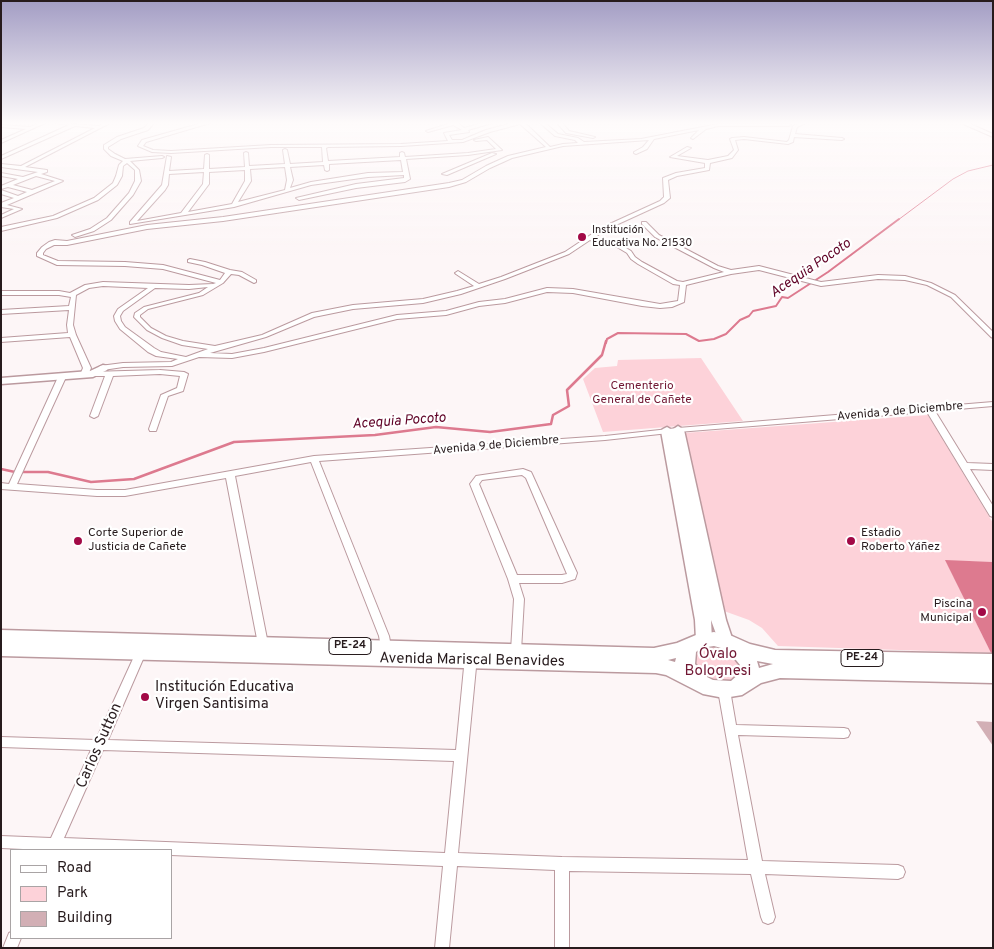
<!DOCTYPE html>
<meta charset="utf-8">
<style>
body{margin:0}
#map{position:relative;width:994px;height:949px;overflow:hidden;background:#fdf6f7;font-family:Overpass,sans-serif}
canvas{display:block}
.frame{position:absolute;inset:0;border:2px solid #271b1d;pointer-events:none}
.legend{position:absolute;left:10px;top:849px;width:162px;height:90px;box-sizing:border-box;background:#fff;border:1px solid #a9a4a5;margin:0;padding:6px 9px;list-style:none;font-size:15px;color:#271b1d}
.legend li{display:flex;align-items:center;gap:10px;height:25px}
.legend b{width:25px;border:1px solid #a9a4a5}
</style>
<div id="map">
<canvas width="994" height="949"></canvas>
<div class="frame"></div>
<ul class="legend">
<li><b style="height:6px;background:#fff"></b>Road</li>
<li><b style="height:14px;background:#fdd2d9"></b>Park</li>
<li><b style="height:14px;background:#d2afb5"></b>Building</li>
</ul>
</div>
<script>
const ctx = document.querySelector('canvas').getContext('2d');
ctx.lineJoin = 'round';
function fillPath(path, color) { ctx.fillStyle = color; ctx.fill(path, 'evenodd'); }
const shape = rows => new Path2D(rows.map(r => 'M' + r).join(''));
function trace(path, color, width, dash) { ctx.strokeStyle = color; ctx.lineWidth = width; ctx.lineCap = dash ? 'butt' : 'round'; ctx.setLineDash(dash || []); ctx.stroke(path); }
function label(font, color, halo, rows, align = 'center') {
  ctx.font = font + ' Overpass,sans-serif'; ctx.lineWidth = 4.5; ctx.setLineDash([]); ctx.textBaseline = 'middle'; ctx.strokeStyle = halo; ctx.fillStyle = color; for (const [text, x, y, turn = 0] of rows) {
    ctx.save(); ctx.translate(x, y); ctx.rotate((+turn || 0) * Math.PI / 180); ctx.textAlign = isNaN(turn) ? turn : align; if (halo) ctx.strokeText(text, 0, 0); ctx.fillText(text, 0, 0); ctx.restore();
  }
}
fillPath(shape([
 [701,358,743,421,603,432,583,379,595,368,617,366,618,360],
 [928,415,993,523,993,562,946,561,991,653,778,646,762,628,749,620,724,611,684,433],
 [705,645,721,645,735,653,743,670,736,680,721,684,704,678,694,667,694,654]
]), '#fdd2d9');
fillPath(shape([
 [945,560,993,562,993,653,991,653]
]), '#dd7a8f');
trace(shape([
 [898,220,953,179,968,171,993,165]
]), '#dd7a8f', 1);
trace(shape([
 [606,343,607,339,618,333,686,334,699,341,714,339,726,334,740,320,749,316,753,311,776,306,782,297,788,298,828,272,899,219]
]), '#dd7a8f', 2);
trace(shape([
 [1,469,15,472,48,472,91,482,134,479,234,442,375,435,436,427,490,432,551,424,553,415,569,406,567,390,602,355,606,341]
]), '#dd7a8f', 2.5);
fillPath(shape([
 [976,721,993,722,993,746]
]), '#d2afb5');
const street = shape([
 [39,123,45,123,1,143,1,140,26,129,1,127,1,125,30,127,39,123],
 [56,123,99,126,104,123,110,123,25,167,47,170,47,172,41,174,63,181,7,205,22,209,1,218,1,215,14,209,1,207,1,203,14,198,1,194,1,190,18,196,27,192,8,187,1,189,1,186,18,179,1,176,1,173,23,177,38,172,1,167,1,164,21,166,95,128,75,126,1,159,1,156,69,125,56,123],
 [36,176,55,181,32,190,13,185,36,176],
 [149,123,154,123,148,130,121,139,108,147,108,149,115,154,125,159,162,156,164,157,162,158,130,161,139,170,141,181,133,195,111,220,94,231,75,237,72,235,90,229,107,218,129,193,135,181,135,170,127,163,123,166,122,176,117,185,98,200,57,218,1,231,1,227,53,216,94,198,113,183,116,176,119,165,123,161,111,156,104,149,104,145,117,137,144,128,149,123],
 [202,123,210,123,146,142,143,146,153,150,171,151,271,145,401,144,448,141,444,133,462,130,453,125,428,132,426,131,451,123,458,123,464,128,483,123,492,123,468,130,469,132,449,135,452,140,462,140,486,130,512,123,525,123,550,147,563,144,578,143,575,140,555,136,540,123,545,123,558,134,578,138,584,142,641,139,718,124,789,124,791,125,789,126,718,126,706,129,693,139,691,138,699,130,654,139,647,149,636,154,634,153,634,152,643,147,649,140,563,146,512,158,490,168,466,182,449,187,223,221,147,229,67,245,54,245,46,249,43,253,43,255,58,261,125,262,163,265,220,280,225,273,202,265,188,262,188,260,190,259,205,262,230,270,242,272,256,280,256,282,254,283,239,275,231,274,223,283,203,295,148,309,140,315,140,317,151,328,166,336,183,341,215,346,262,335,312,313,353,305,423,299,457,291,474,286,456,274,455,273,458,271,479,284,501,277,565,252,601,228,660,201,664,197,663,178,676,173,705,168,705,163,670,157,687,147,691,148,677,156,708,160,728,156,734,150,730,139,732,138,744,137,787,142,789,140,793,126,799,123,806,123,797,127,795,134,842,138,844,139,842,140,794,137,793,142,788,144,744,139,735,140,738,150,732,158,710,163,709,170,677,176,668,180,670,198,664,203,605,230,594,238,621,245,631,251,635,257,642,262,677,281,683,282,724,272,714,268,655,237,642,224,642,222,646,222,659,235,718,266,731,270,759,266,821,282,878,275,905,276,931,283,955,295,993,332,993,338,991,337,951,297,927,285,905,280,878,279,821,286,759,270,731,274,686,285,684,302,672,307,660,308,642,306,573,293,547,292,505,303,479,306,446,315,397,319,264,352,232,358,199,357,172,366,123,367,103,370,99,368,100,366,123,363,171,362,178,359,156,356,148,352,120,329,115,321,114,316,118,309,148,288,103,286,89,288,76,295,73,325,76,335,91,368,87,377,84,377,80,375,83,368,70,337,1,342,1,338,68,333,67,325,69,310,1,314,1,310,69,306,71,297,59,295,1,295,1,291,59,291,70,293,85,285,103,282,189,285,213,284,216,283,163,269,125,266,57,265,37,256,37,253,42,247,49,242,55,240,67,241,147,225,223,217,449,183,462,180,486,166,508,156,546,147,520,124,490,132,463,142,401,146,328,147,326,148,328,161,400,157,400,153,402,152,404,153,405,157,468,153,496,149,487,140,476,141,474,140,488,137,502,150,468,155,406,159,410,179,405,182,356,188,299,200,296,198,356,184,404,178,404,175,368,177,311,185,234,207,130,224,130,222,162,185,167,156,171,157,169,171,204,169,205,155,207,154,209,155,209,169,245,167,244,153,246,152,248,153,249,166,285,164,283,150,285,149,287,150,290,164,323,162,322,147,271,147,171,153,152,152,138,146,142,140,202,123],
 [401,160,403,172,368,173,311,182,290,188,293,180,290,167,324,165,325,170,327,171,329,170,329,164,401,160],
 [285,167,287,180,285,190,238,202,251,181,250,169,285,167],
 [245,170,245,181,232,204,188,212,209,184,209,172,245,170],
 [204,172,203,184,181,213,137,221,165,190,168,185,169,174,204,172],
 [590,240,617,247,627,253,631,259,638,264,673,284,680,285,678,301,660,304,573,289,547,288,505,299,479,302,446,311,397,315,264,348,232,354,210,353,266,337,314,317,353,309,423,303,461,294,505,279,569,254,590,240],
 [208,287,199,293,144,307,135,313,134,317,147,330,162,338,182,345,208,349,186,357,161,352,154,348,125,327,121,321,120,316,123,311,155,288,189,289,208,287],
 [557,123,562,123,569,131,595,137,593,138,566,133,557,123],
 [961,123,968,123,993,134,993,137,961,123],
 [492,153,496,154,447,175,442,174,492,153],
 [160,370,184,372,188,374,183,391,168,396,156,431,150,431,149,429,161,395,177,388,180,376,160,374,113,376,98,416,94,418,90,416,105,376,93,376,89,374,90,372,160,370],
 [59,375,62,375,66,377,17,484,97,490,125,490,314,456,605,436,678,428,993,402,993,406,935,411,967,463,993,464,993,470,970,469,993,506,993,517,990,516,927,412,678,432,605,440,319,461,389,636,391,647,390,650,386,651,382,650,381,647,379,636,311,462,235,476,268,644,267,647,263,648,259,647,258,644,226,478,125,496,97,496,1,489,1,483,9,484,59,375],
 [523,469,531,472,532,474,577,573,575,579,562,583,519,583,524,599,521,651,520,654,516,655,512,654,511,651,514,599,508,579,470,484,476,476,523,469],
 [522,475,526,478,567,574,562,575,517,575,479,484,482,480,522,475],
 [142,646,146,647,147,650,108,740,456,750,465,657,467,654,471,653,475,654,477,657,458,853,562,857,748,860,718,690,720,687,724,685,728,687,730,690,736,725,844,728,848,729,850,733,848,737,844,738,738,735,762,861,898,865,903,867,905,872,903,877,898,879,765,874,775,917,773,922,768,924,763,922,761,917,751,874,569,871,569,948,555,948,555,870,457,866,449,948,435,948,443,866,171,855,171,850,45,850,1,848,1,836,51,838,91,750,1,747,1,737,96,740,137,650,138,647,142,646],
 [103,750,454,761,445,853,64,838,103,750],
 [11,932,11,938,21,938,17,948,3,948,9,933,11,932]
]);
const secondary = shape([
 [103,365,107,366,108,368,107,370,93,377,1,384,1,378,90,371,103,365],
 [678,426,684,430,726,620,733,641,730,645,725,647,720,645,711,620,712,640,709,644,704,646,699,644,696,640,695,620,661,431,663,429,667,427,672,430,678,426]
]);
const highway = shape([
 [1,630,654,648,677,643,696,635,714,632,732,636,750,644,775,650,993,654,993,683,780,678,761,683,742,695,724,698,703,694,666,675,656,673,1,656,1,630],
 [714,646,728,650,740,665,740,673,731,681,713,680,705,676,695,664,696,652,701,648,714,646],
 [676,658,675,662,668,660,676,658],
 [757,661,773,664,759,668,757,661]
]);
trace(street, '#bb9a9f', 2);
trace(secondary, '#bb9a9f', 3);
trace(highway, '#bb9a9f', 3);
fillPath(street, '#fff');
fillPath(secondary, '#fff');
fillPath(highway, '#fff');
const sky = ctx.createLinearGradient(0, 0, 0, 256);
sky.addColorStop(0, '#a39dc4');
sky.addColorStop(0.48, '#fefbfb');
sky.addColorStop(1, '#fefbfb00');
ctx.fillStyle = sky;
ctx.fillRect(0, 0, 994, 256);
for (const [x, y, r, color] of [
 [582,237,5,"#a20946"],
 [78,541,5,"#a20946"],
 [851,541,5,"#a20946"],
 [982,612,5,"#a20946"],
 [145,697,5,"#a20946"]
]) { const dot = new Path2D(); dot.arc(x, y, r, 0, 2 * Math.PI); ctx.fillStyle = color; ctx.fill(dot); trace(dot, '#fff', 2); }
label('11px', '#271b1d', '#fff', [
 ["Institución",592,231],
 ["Educativa No. 21530",592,244]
], 'left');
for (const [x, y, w] of [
 [350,646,42],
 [862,658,42]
]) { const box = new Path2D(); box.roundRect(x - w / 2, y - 8.5, w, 17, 4); ctx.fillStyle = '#fff'; ctx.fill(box); trace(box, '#271b1d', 1); }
label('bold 11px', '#271b1d', null, [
 ["PE-24",350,646],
 ["PE-24",862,658]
]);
label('12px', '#711733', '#fff', [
 ["Cementerio",642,387],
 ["General de Cañete",642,401]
]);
label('12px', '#271b1d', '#fff', [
 ["Avenida 9 de Diciembre",900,412,-5],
 ["Avenida 9 de Diciembre",496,446,-5]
]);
label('12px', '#271b1d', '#fff', [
 ["Corte Superior de",88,534],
 ["Justicia de Cañete",88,548],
 ["Estadio",861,534],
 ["Roberto Yáñez",861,548],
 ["Piscina",972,605,"right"],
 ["Municipal",972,619,"right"]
], 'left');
label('italic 14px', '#600327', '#fff', [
 ["Acequia Pocoto",811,269,-34],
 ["Acequia Pocoto",399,422,-4]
]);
label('15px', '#711733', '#fff', [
 ["Óvalo",718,655],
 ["Bolognesi",718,672]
]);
label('15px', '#271b1d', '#fff', [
 ["Avenida Mariscal Benavides",472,661,1],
 ["Carlos Sutton",100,746,-66]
]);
label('15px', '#271b1d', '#fff', [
 ["Institución Educativa",155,688],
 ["Virgen Santisima",155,705]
], 'left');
</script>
